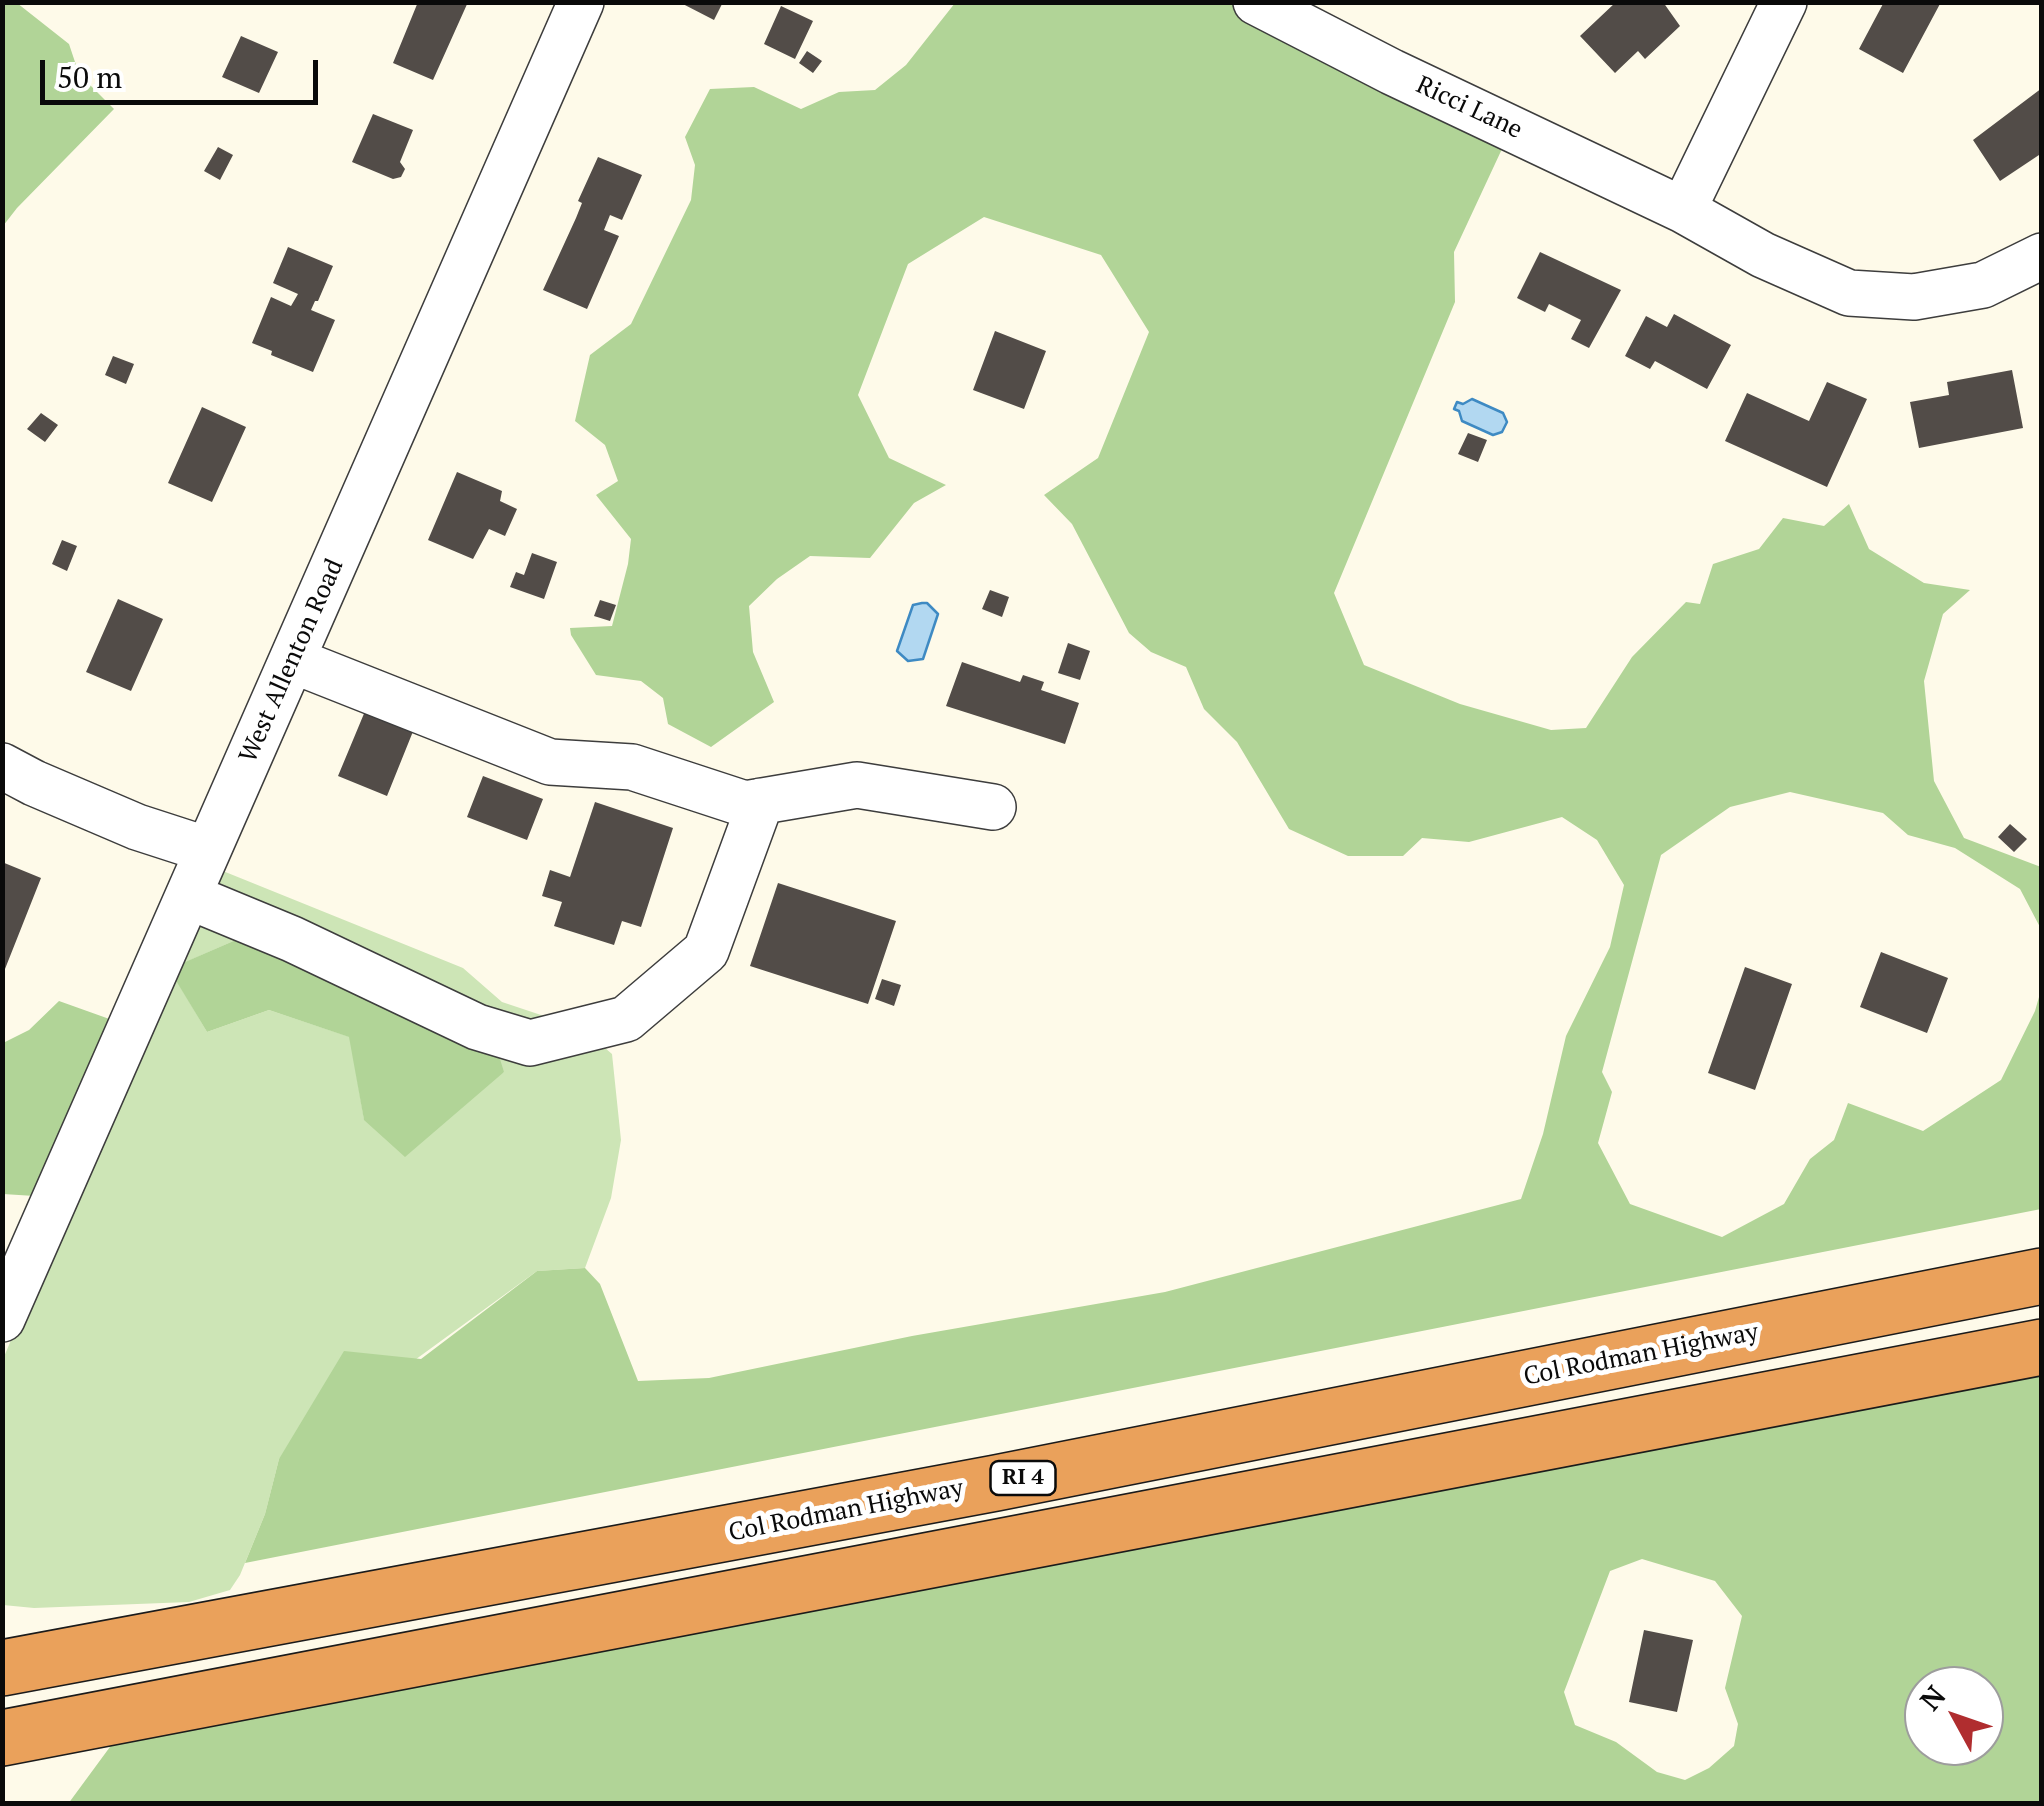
<!DOCTYPE html>
<style>
body{margin:0}
#map{position:relative;width:2044px;height:1806px;overflow:hidden;background:#fefae9;font-family:"PT Serif",serif}
canvas{display:block}
.frame{position:absolute;inset:0;border:5px solid #0a0a0a;pointer-events:none}
.north{position:absolute;left:1904px;top:1666px;width:100px;height:100px;box-sizing:border-box;background:#fff;border:2px solid #9d9d9d;border-radius:50%;rotate:310deg;font-size:28px;font-weight:700;line-height:40px;text-align:center;color:#0a0a0a}
.north::after{content:'';display:block;margin:auto;width:35px;height:45px;background:#b02d2f;clip-path:polygon(50% 0,100% 100%,50% 72%,0 100%)}
.scale{position:absolute;left:40px;top:60px;width:278px;height:45px;box-sizing:border-box;border:5px solid #0a0a0a;border-top:0;padding-left:12px;font-size:30px;line-height:35px;white-space:nowrap;color:#0a0a0a;-webkit-text-stroke:8px #fff;paint-order:stroke}
</style>
<div id="map">
<canvas width="2044" height="1806"></canvas>
<div class="frame"></div>
<div class="north">N</div>
<div class="scale">50 m</div>
</div>
<script>
const ctx = document.querySelector('canvas').getContext('2d');
ctx.lineJoin = 'round';
function fillPath(path, color) { ctx.fillStyle = color; ctx.fill(path, 'evenodd'); }
const shape = rows => new Path2D(rows.map(r => 'M' + r).join(''));
function trace(path, color, width, dash) { ctx.strokeStyle = color; ctx.lineWidth = width; ctx.lineCap = dash ? 'butt' : 'round'; ctx.setLineDash(dash || []); ctx.stroke(path); }
function label(font, color, halo, rows, align = 'center') {
  ctx.font = font + ' "PT Serif",serif'; ctx.lineWidth = 10; ctx.setLineDash([]); ctx.textBaseline = 'middle'; ctx.strokeStyle = halo; ctx.fillStyle = color; for (const [text, x, y, turn = 0] of rows) {
    ctx.save(); ctx.translate(x, y); ctx.rotate((+turn || 0) * Math.PI / 180); ctx.textAlign = isNaN(turn) ? turn : align; if (halo) ctx.strokeText(text, 0, 0); ctx.fillText(text, 0, 0); ctx.restore();
  }
}
fillPath(shape([
 [213,867,463,968,502,1002,583,1029,612,1054,621,1140,611,1198,585,1268,537,1271,279,1459,265,1514,240,1575,230,1590,189,1602,34,1608,3,1605,3,1359],
 [238,939,504,1072,364,1119,350,1037,269,1010,207,1032,170,969]
]), '#cde5b6');
fillPath(shape([
 [3,2,17,3,69,44,79,74,114,109,17,208,3,226],
 [955,3,1253,3,1508,136,1454,252,1455,302,1334,593,1364,665,1460,704,1551,730,1586,728,1632,657,1686,602,1700,604,1713,564,1759,549,1783,518,1824,526,1849,504,1869,549,1924,583,1970,590,1943,614,1924,681,1934,781,1964,838,2041,867,2041,929,2020,889,1955,848,1908,835,1883,813,1790,792,1730,807,1661,855,1602,1072,1612,1092,1598,1143,1630,1204,1722,1237,1784,1204,1810,1159,1834,1140,1848,1103,1923,1131,2001,1080,2035,1011,2041,990,2041,1209,245,1563,265,1514,279,1459,344,1351,421,1359,537,1271,585,1268,600,1284,638,1381,709,1378,912,1336,1165,1292,1521,1199,1543,1134,1566,1036,1610,947,1624,885,1597,840,1562,817,1469,842,1422,838,1403,856,1348,856,1289,829,1237,742,1204,709,1186,667,1151,652,1129,633,1072,524,1044,495,1098,458,1149,332,1101,255,984,217,908,264,858,395,889,458,946,485,914,503,870,558,810,556,777,579,749,606,753,652,774,702,711,747,668,724,663,698,641,681,596,675,571,635,570,628,612,626,628,564,631,539,596,495,618,481,605,445,575,421,590,355,631,324,691,200,695,165,685,137,710,89,754,87,801,109,839,92,875,90,906,65],
 [238,939,490,1027,504,1072,405,1157,364,1120,349,1037,269,1010,207,1032,169,969],
 [59,1001,129,1026,66,1198,3,1194,3,1043,29,1030],
 [2041,1344,2041,1803,68,1804,118,1736],
 [1642,1559,1715,1581,1742,1616,1725,1688,1738,1724,1734,1746,1709,1768,1685,1780,1657,1772,1616,1742,1575,1725,1564,1692,1610,1571],
 [1924,1686,1984,1686,1984,1746,1924,1746]
]), '#b1d497');
const water = shape([
 [1472,399,1503,413,1507,422,1502,432,1493,435,1462,421,1459,411,1454,409,1457,402,1463,404,1472,399],
 [922,603,927,603,938,614,923,659,908,661,897,651,913,605,922,603]
]);
fillPath(water, '#b2d8f1');
trace(water, '#3e8ac3', 2.5);
fillPath(shape([
 [418,2,468,2,433,80,393,63],
 [679,2,723,2,714,20],
 [1616,2,1663,2,1680,26,1645,59,1638,51,1615,73,1580,36],
 [1884,2,1941,2,1903,73,1859,49],
 [781,6,813,21,795,59,764,44],
 [241,36,278,52,259,93,222,77],
 [807,51,822,61,813,73,799,63],
 [2042,88,2042,153,2000,181,1973,140],
 [373,114,413,130,400,162,405,169,401,177,393,179,352,162],
 [218,147,233,155,220,180,204,171],
 [598,157,642,175,622,220,610,215,604,230,619,236,587,309,543,290,576,218,582,203,578,201],
 [288,247,333,266,318,301,315,301,311,310,335,320,313,372,271,355,272,351,252,343,271,297,291,306,298,294,273,283],
 [1540,252,1621,290,1589,348,1571,339,1581,320,1549,304,1545,312,1517,298],
 [1674,314,1731,345,1707,389,1655,361,1650,369,1625,356,1646,316,1667,327],
 [995,331,1046,351,1024,409,973,390],
 [113,356,134,364,126,384,105,375],
 [2012,370,2023,428,1919,448,1910,402,1949,395,1947,382],
 [1827,382,1867,399,1827,487,1725,441,1747,393,1809,421],
 [202,407,246,427,212,502,168,483],
 [41,413,58,425,45,442,27,429],
 [1468,433,1487,440,1478,462,1458,454],
 [457,472,502,491,500,501,517,509,505,536,489,529,473,559,428,540],
 [62,540,77,546,67,571,52,564],
 [532,553,557,562,544,599,510,587,516,572,524,575],
 [990,590,1009,597,1002,617,982,609],
 [118,599,163,619,131,691,86,672],
 [600,600,616,605,610,621,594,616],
 [1068,643,1090,651,1080,680,1058,673],
 [962,662,1020,682,1023,675,1044,682,1041,690,1079,703,1065,744,946,706],
 [368,704,416,724,387,796,338,776],
 [483,776,543,799,527,840,467,817],
 [595,802,673,828,641,927,622,921,614,945,554,926,562,902,542,896,550,870,570,877],
 [2010,824,2027,839,2014,852,1998,837],
 [2,862,41,878,3,974,2,974],
 [778,883,896,921,868,1004,750,966],
 [1881,952,1948,978,1927,1033,1860,1007],
 [1745,967,1792,984,1755,1090,1708,1073],
 [882,979,901,985,894,1006,875,999],
 [1644,1630,1693,1640,1677,1712,1629,1702]
]), '#524c48');
const minor = shape([
 [1256,2,1392,72,1683,210,1763,255,1849,293,1914,297,1983,285,2042,256],
 [1683,210,1784,2],
 [292,660,550,762,632,767,745,804,857,785,993,807],
 [2,766,34,783,137,827,208,850],
 [188,896,292,939,477,1027,530,1043,626,1019,706,951,761,801],
 [2,1319,581,2]
]);
const highway = shape([
 [2,1668,996,1483,2042,1276],
 [2,1738,2042,1347]
]);
trace(minor, '#3d3d3d', 48);
trace(highway, '#1b1b1b', 58);
trace(minor, '#fff', 45);
trace(highway, '#eaa15b', 55);
for (const [x, y, w] of [
 [1023,1478,65]
]) { const box = new Path2D(); box.roundRect(x - w / 2, y - 17, w, 34, 8); ctx.fillStyle = '#fff'; ctx.fill(box); trace(box, '#0a0a0a', 2.5); }
label('bold 22px', '#0a0a0a', null, [
 ["RI 4",1023,1478]
]);
label('25px', '#0a0a0a', '#fff', [
 ["Ricci Lane",1469,108,25],
 ["West Allenton Road",292,661,-66],
 ["Col Rodman Highway",1641,1355,-11],
 ["Col Rodman Highway",846,1511,-11]
]);
</script>
